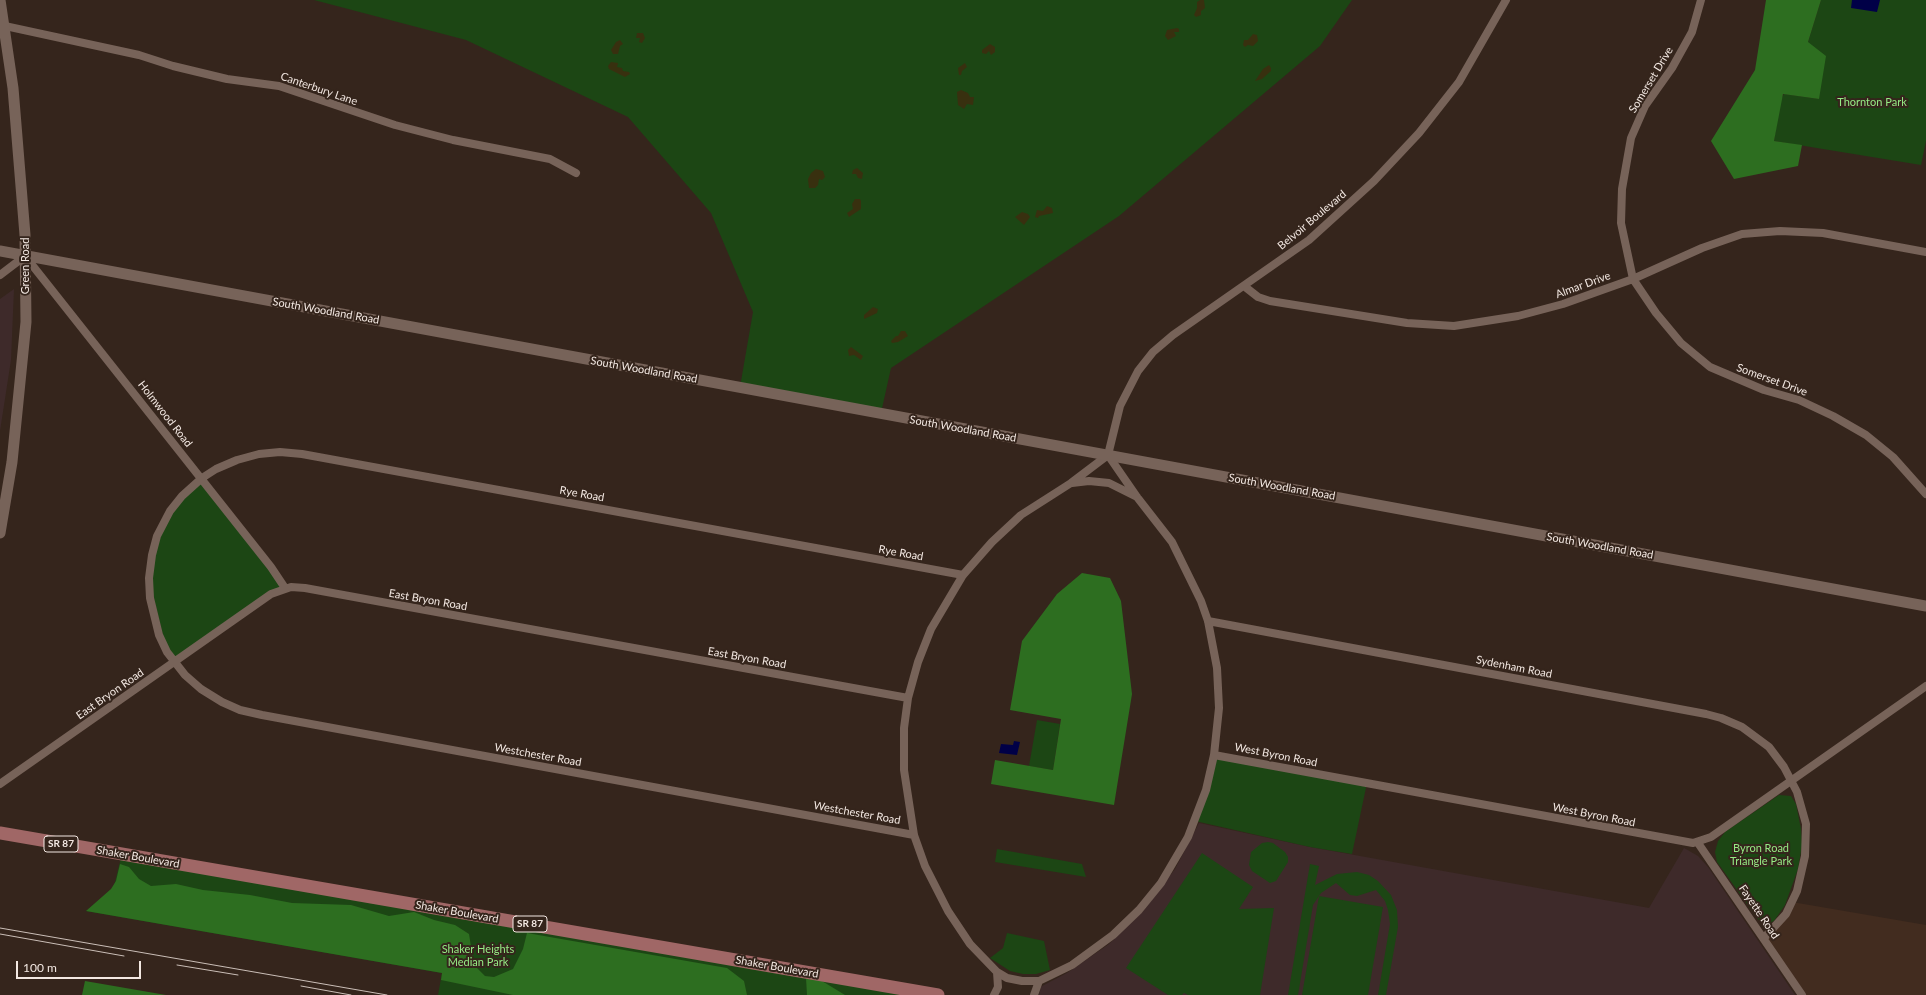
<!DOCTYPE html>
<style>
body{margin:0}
#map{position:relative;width:1926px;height:995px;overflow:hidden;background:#35251c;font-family:Lato,sans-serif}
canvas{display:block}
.scale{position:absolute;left:16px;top:961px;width:125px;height:18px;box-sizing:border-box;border:2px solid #f3e8e2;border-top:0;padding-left:5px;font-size:12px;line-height:14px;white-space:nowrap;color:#f3e8e2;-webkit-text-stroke:3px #35251c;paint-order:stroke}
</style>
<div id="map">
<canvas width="1926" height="995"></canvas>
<div class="scale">100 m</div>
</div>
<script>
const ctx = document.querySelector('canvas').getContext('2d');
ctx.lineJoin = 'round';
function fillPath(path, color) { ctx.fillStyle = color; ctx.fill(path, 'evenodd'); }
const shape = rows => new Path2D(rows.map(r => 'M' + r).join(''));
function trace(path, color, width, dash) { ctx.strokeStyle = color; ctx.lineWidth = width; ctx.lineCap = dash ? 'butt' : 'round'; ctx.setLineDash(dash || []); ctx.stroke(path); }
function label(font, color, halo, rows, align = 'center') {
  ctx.font = font + ' Lato,sans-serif'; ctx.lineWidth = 4; ctx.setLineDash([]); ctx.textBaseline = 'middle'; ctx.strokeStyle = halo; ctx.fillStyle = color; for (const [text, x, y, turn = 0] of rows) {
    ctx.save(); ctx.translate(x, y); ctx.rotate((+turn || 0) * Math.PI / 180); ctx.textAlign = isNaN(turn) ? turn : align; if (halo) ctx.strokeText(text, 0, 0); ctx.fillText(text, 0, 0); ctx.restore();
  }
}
fillPath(shape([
 [1792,902,1926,925,1926,995,1802,995,1764,938]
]), '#422c1f');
fillPath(shape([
 [14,289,11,360,0,431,0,299],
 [1199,823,1310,847,1649,908,1684,848,1698,856,1708,867,1795,995,1039,995,1041,987,1044,985,1067,973,1109,944,1144,910,1175,869]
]), '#3e2a2a');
fillPath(shape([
 [314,0,1352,0,1320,46,1119,216,891,368,881,413,740,387,753,312,711,213,628,117,466,40],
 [1821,0,1926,0,1926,141,1921,165,1774,141,1780,101,1784,94,1819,99,1808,42],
 [202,478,285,588,174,662,167,652,149,578,165,519],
 [1037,720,1060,724,1053,770,1029,766],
 [1214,755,1367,783,1352,854,1310,847,1195,821],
 [1779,795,1791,796,1796,804,1801,829,1802,845,1798,869,1785,905,1774,921,1767,924,1760,922,1717,862,1715,852,1718,841,1725,832],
 [1268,842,1273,843,1285,852,1288,857,1288,862,1276,881,1270,883,1252,871,1249,865,1251,852,1262,843],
 [997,849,1082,864,1086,877,995,862],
 [1202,853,1253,887,1239,909,1274,908,1260,995,1188,995,1184,993,1182,995,1168,995,1126,968],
 [122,854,938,995,438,995,442,973,86,911,109,892,114,886],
 [1310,864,1319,866,1315,885,1337,874,1357,872,1369,875,1378,881,1391,895,1397,910,1398,927,1386,995,1378,995,1390,924,1388,910,1385,901,1376,890,1357,896,1350,895,1336,883,1321,893,1313,905,1298,995,1288,995],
 [1319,896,1383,907,1368,995,1302,995],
 [1007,933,1044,941,1050,970,1036,974,1023,974,1010,971,990,958,1003,948]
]), '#1c4614');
fillPath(shape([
 [1766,0,1821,0,1808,42,1826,56,1819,99,1783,94,1774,141,1802,145,1798,166,1734,179,1711,141,1755,70],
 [1082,573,1110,578,1121,601,1132,694,1114,805,991,784,995,760,1053,770,1061,719,1010,710,1022,641,1057,594],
 [120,864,129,867,139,879,151,886,176,884,203,890,250,895,292,903,351,905,389,916,414,912,434,920,455,925,469,934,474,965,485,976,494,977,513,969,523,949,527,933,727,968,744,981,747,995,513,995,441,980,442,973,86,911,111,889,116,881],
 [806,978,822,981,845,995,807,995],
 [85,981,166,995,82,995]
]), '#2d6e20');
fillPath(shape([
 [1200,0,1204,0,1205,8,1201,11,1201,15,1196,17,1194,15,1197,8,1197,2],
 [1177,28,1179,29,1179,32,1174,32,1176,36,1168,40,1165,36,1167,30],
 [637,33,643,33,645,38,642,43,639,42,640,38,636,38],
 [1253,34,1257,35,1258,41,1253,46,1248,45,1245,47,1243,45,1244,40,1248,40],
 [620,40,623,44,620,46,618,54,613,54,611,50,616,42],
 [990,44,995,47,995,52,991,55,989,51,986,54,982,53,982,50],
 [611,62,618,63,617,67,622,68,623,71,629,72,630,74,625,77,609,69,608,66],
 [965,63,967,67,962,71,961,75,959,75,958,68],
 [1269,65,1271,68,1271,71,1262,79,1255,81,1263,69],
 [961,90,968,93,970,97,974,97,973,105,967,104,964,109,958,105,957,92],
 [857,168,863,173,862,179,858,178,856,174,852,174,853,170],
 [816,169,823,171,825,177,822,180,819,179,818,185,815,188,809,188,808,179,811,173],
 [855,199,860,199,861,201,861,209,849,217,847,213,853,209,852,204],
 [1047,206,1052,208,1053,213,1039,216,1038,218,1035,217,1037,210,1043,211],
 [1022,212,1028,214,1030,217,1024,225,1015,217],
 [873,307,878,309,877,313,864,319,864,315],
 [901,331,905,331,908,336,898,342,892,343,891,341,896,336,898,336],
 [851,347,863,356,861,360,854,355,849,356,848,350]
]), '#38300f');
fillPath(shape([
 [1852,0,1880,0,1877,12,1851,8],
 [1014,741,1020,742,1017,755,999,753,1001,744,1013,745]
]), '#000047');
trace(shape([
 [1701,0,1692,32,1672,68,1645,106,1631,138,1622,189,1621,223,1633,279,1656,313,1681,343,1710,367,1764,390,1799,400,1833,416,1866,435,1893,457,1926,494],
 [0,25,139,55,173,66,227,79,279,86,395,125,453,140,550,159,576,173],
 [0,275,25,256,271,567,285,588],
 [1244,286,1258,297,1270,301,1407,323,1454,326,1518,316,1563,304,1633,279,1702,248,1742,234,1780,231,1823,233,1926,252],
 [1108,455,1137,497,1172,542,1201,601,1208,621,1217,668,1219,708,1214,755,1206,790,1188,837,1161,883,1139,910,1113,935,1072,965,1039,981,1022,981,1007,978,997,972,970,944,948,911,925,866,914,835,904,770,904,728,908,698,918,662,931,629,963,575,992,542,1021,515,1071,483,1108,455],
 [1108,455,1120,406,1138,371,1153,352,1173,335,1309,240,1374,181,1419,133,1459,82,1506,0],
 [1072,483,1089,481,1109,483,1137,497],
 [1208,621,1706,714,1721,718,1742,727,1769,747,1784,767,1797,792,1806,824,1805,856,1797,891,1786,914,1764,938],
 [1214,755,1693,843,1711,837,1926,686],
 [0,784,271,594,291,587,305,588,908,698],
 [914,835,262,715,240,710,222,702,201,689,185,675,167,652,159,635,150,598,149,578,152,555,157,536,170,511,182,496,202,478,216,469,237,460,259,454,280,452,302,454,963,575],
 [1698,843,1802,995],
 [994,995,998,987,997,972],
 [1034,995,1039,981]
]), '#776359', 8);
trace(shape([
 [0,251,1926,606],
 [0,533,12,462,26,322,25,235,13,88,0,0]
]), '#776359', 11);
trace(shape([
 [0,833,938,995]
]), '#a06766', 13);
trace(shape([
 [0,928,387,995],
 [0,934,124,956],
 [177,965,238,975],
 [301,986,351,995]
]), '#cbbfb8', 1);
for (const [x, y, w] of [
 [61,844,34],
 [530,924,34]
]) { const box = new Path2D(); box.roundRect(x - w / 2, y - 8, w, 16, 3); ctx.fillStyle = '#35251c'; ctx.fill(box); trace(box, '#f3e8e2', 1); }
label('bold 10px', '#f3e8e2', null, [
 ["SR 87",61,844],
 ["SR 87",530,924]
]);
label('11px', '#f3e8e2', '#35251c', [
 ["Somerset Drive",1651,80,-59],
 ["Canterbury Lane",319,89,19],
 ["Belvoir Boulevard",1312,220,-40],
 ["Green Road",25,266,-90],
 ["Almar Drive",1583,285,-20],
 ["South Woodland Road",326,311,10],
 ["South Woodland Road",644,370,10],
 ["Somerset Drive",1772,380,20],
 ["Holmwood Road",165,414,52],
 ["South Woodland Road",963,429,10],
 ["South Woodland Road",1282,487,10],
 ["Rye Road",582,494,10],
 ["South Woodland Road",1600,546,10],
 ["Rye Road",901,553,10],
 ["East Bryon Road",428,600,10],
 ["East Bryon Road",747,658,10],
 ["Sydenham Road",1514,667,11],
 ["East Bryon Road",110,694,-35],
 ["Westchester Road",538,755,10],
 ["West Byron Road",1276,755,11],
 ["Westchester Road",857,813,10],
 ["West Byron Road",1594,815,11],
 ["Shaker Boulevard",138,857,10],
 ["Shaker Boulevard",457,912,10],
 ["Fayette Road",1759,912,56],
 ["Shaker Boulevard",777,967,10]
]);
label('11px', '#96eb85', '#35251c', [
 ["Thornton Park",1872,102],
 ["Byron Road",1761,848],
 ["Triangle Park",1761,861],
 ["Shaker Heights",478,949],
 ["Median Park",478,962]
]);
</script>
